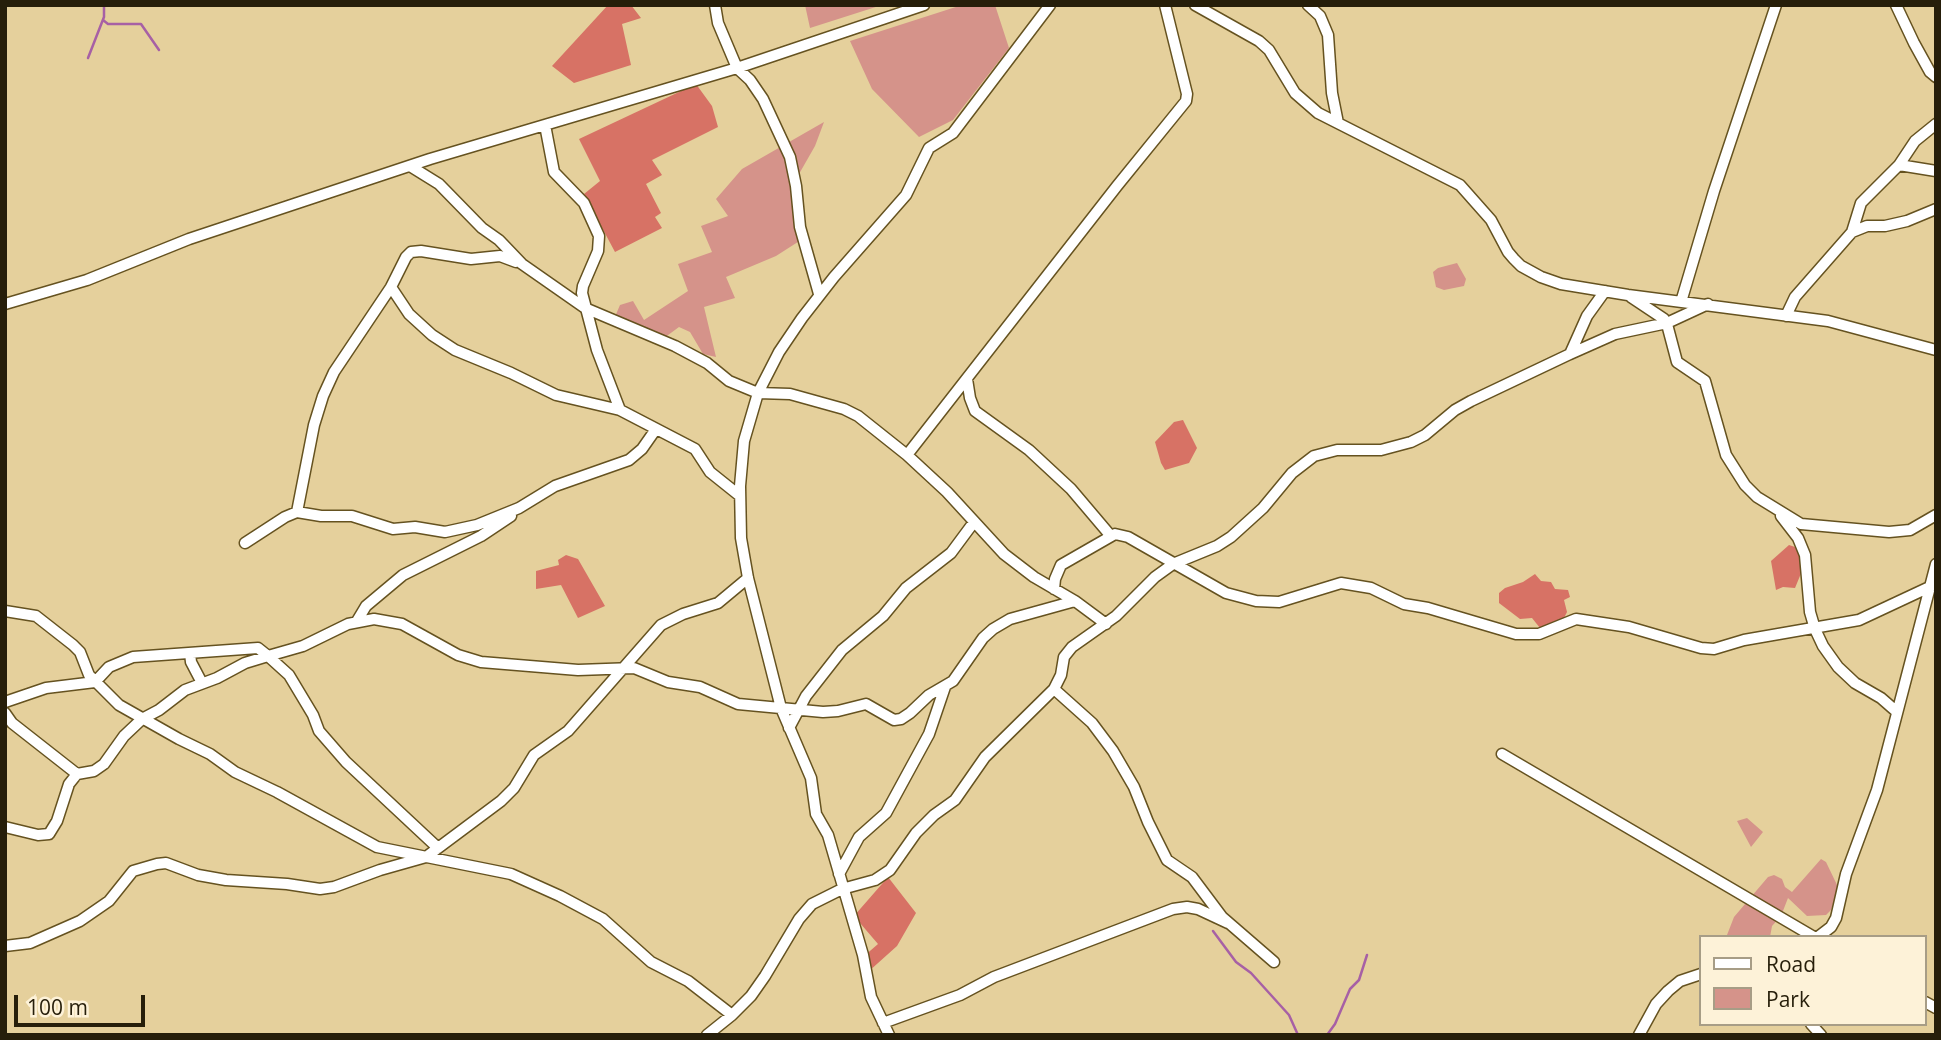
<!DOCTYPE html>
<style>
body{margin:0}
#map{position:relative;width:1941px;height:1040px;overflow:hidden;background:#e5d09c;font-family:"Open Sans",sans-serif}
canvas{display:block}
.frame{position:absolute;inset:0;border:7px solid #261e0a;pointer-events:none}
.legend{position:absolute;left:1699px;top:935px;width:228px;height:91px;box-sizing:border-box;background:#fdf2d8;border:2px solid #a79d86;margin:0;padding:9px 12px;list-style:none;font-size:21px;color:#261e0a}
.legend li{display:flex;align-items:center;gap:14px;height:35px}
.legend b{width:35px;border:2px solid #a79d86}
.scale{position:absolute;left:14px;top:995px;width:131px;height:32px;box-sizing:border-box;border:4px solid #261e0a;border-top:0;padding-left:9px;font-size:21px;line-height:24px;white-space:nowrap;color:#261e0a;-webkit-text-stroke:5px #fdf2d8;paint-order:stroke}
</style>
<div id="map">
<canvas width="1941" height="1040"></canvas>
<div class="frame"></div>
<ul class="legend">
<li><b style="height:9px;background:#fff"></b>Road</li>
<li><b style="height:19px;background:#d5938a"></b>Park</li>
</ul>
<div class="scale">100 m</div>
</div>
<script>
const ctx = document.querySelector('canvas').getContext('2d');
ctx.lineJoin = 'round';
function fillPath(path, color) { ctx.fillStyle = color; ctx.fill(path, 'evenodd'); }
const shape = rows => new Path2D(rows.map(r => 'M' + r).join(''));
function trace(path, color, width, dash) { ctx.strokeStyle = color; ctx.lineWidth = width; ctx.lineCap = dash ? 'butt' : 'round'; ctx.setLineDash(dash || []); ctx.stroke(path); }
fillPath(shape([
 [805,5,882,5,810,28],
 [962,5,995,5,1009,48,953,120,919,137,872,89,850,41],
 [824,122,815,146,795,181,801,240,776,256,726,277,735,298,704,307,716,357,703,354,690,332,679,327,660,341,614,319,620,305,633,301,644,320,688,291,678,264,712,252,701,226,728,216,716,199,742,169],
 [1457,263,1466,279,1464,286,1444,290,1436,287,1433,272,1438,268],
 [1747,818,1763,832,1751,847,1737,821],
 [1821,859,1826,862,1838,887,1831,910,1826,915,1807,916,1788,898,1781,916,1772,926,1770,937,1729,937,1727,935,1734,917,1768,877,1774,875,1782,879,1785,887,1792,892]
]), '#d5938a');
fillPath(shape([
 [608,5,631,5,641,18,622,24,631,65,574,83,552,66],
 [696,84,712,106,718,127,652,160,662,175,646,184,661,213,655,217,662,228,615,252,584,194,600,181,579,139],
 [1183,420,1197,448,1189,463,1165,470,1161,463,1155,442,1174,422],
 [1789,545,1795,547,1800,557,1802,571,1795,588,1783,587,1776,590,1771,561],
 [566,555,578,559,605,606,578,618,561,585,536,589,536,571,559,565,558,560],
 [1535,574,1541,581,1551,582,1555,589,1568,590,1570,597,1564,600,1567,612,1563,620,1540,628,1532,618,1520,619,1499,603,1499,593,1505,588,1523,582],
 [888,877,916,913,897,946,868,972,863,957,878,944,854,916]
]), '#d77265');
trace(shape([
 [103,20,108,24,141,24,159,50],
 [88,58,104,17,104,5],
 [1213,931,1236,962,1251,973,1289,1015,1298,1035],
 [1327,1035,1335,1024,1350,989,1359,980,1367,955]
]), '#a760a5', 2.5);
const street = shape([
 [715,5,718,23,737,68,750,80,763,99,790,157,796,186,800,227,819,294],
 [1195,5,1259,41,1269,50,1295,93,1318,113,1460,185,1491,220,1508,252,1514,259,1521,266,1541,277,1561,284,1628,295,1828,321,1936,350],
 [1308,5,1320,16,1328,35,1332,93,1338,123],
 [1896,5,1914,43,1930,72,1936,77],
 [545,125,554,172,584,203,599,236,598,251,583,286,582,293,597,350,620,410],
 [1899,165,1936,171],
 [410,166,439,184,482,228,499,240,522,264,585,308,675,346,707,363,729,381,758,393,790,394,844,409,858,416,907,455,1117,186,1186,101,1187,94,1165,5],
 [1852,232,1867,226,1885,226,1907,221,1936,209],
 [391,287,409,314,432,335,455,350,511,373,556,395,620,410,695,449,710,472,740,496],
 [1631,297,1664,319,1668,328,1677,362,1705,381,1726,455,1745,485,1757,497,1801,524,1889,532,1910,530,1936,515],
 [1681,302,1714,191,1776,5],
 [5,304,87,280,189,239,430,159,737,68,924,5],
 [1786,316,1795,297,1852,232,1861,203,1899,165,1915,141,1936,124],
 [1570,354,1615,334,1667,323,1708,304],
 [967,379,970,398,975,411,1029,450,1071,489,1110,535],
 [907,455,947,492,1004,554,1034,577,1075,601],
 [297,512,314,425,323,396,334,372,391,287,406,257,411,252,421,251,471,259,500,256,516,262],
 [1781,516,1798,538,1805,555,1810,612,1815,629,1823,646,1838,667,1855,683,1881,698,1897,712],
 [245,543,285,517,297,512,321,516,352,516,393,529,415,527,445,532,477,525,519,508,555,486,629,460,642,449,656,429],
 [1054,589,1055,579,1061,565,1115,534,1128,537,1226,593,1256,601,1279,602,1341,583,1371,588,1404,604,1428,608,1516,634,1539,634,1576,619,1629,627,1701,648,1714,649,1744,640,1859,620,1936,584],
 [5,611,36,616,73,645,80,652,89,675,119,705,179,739,210,754,235,772,277,792,377,847,511,874,560,896,603,919,651,962,688,981,732,1015],
 [357,621,366,606,403,575,481,536,511,516],
 [190,653,191,662,202,683],
 [1054,689,1092,723,1113,751,1134,787,1148,822,1167,860,1192,877,1222,917,1274,962],
 [5,702,46,688,95,682,109,667,133,657,258,648,268,656,303,646,348,624,374,619,402,624,458,655,481,662,578,670,634,668,668,682,700,687,738,704,823,712,838,711,866,704,894,720,901,719,910,713,929,695,953,681,983,638,993,629,1010,619,1075,601,1106,624],
 [5,713,12,723,77,774],
 [789,728,806,696,842,650,883,616,906,588,951,553,974,522],
 [1502,754,1814,937],
 [5,827,38,835,49,834,57,821,69,784,77,774,94,771,104,764,124,736,142,719,159,710,185,690,217,678,245,663,268,656,289,675,313,715,319,731,346,762,438,848],
 [839,874,859,837,886,813,929,734,945,687],
 [1818,937,1831,927,1836,918,1846,874,1877,790,1936,564],
 [5,946,30,943,80,921,109,901,133,871,157,864,166,863,198,875,226,880,287,884,320,889,334,887,380,870,426,857,501,801,514,788,534,755,568,731,661,625,683,614,718,603,748,578],
 [1925,1002,1936,1008],
 [883,1023,960,995,994,977,1173,909,1187,907,1198,909,1228,923],
 [1811,1024,1821,1035],
 [707,1035,732,1015,751,996,765,976,799,919,812,904,842,889,875,880,890,870,916,833,934,815,955,800,985,757,1054,689,1061,675,1064,657,1072,647,1116,616,1155,577,1173,564,1217,546,1231,537,1263,508,1292,473,1314,456,1337,450,1381,450,1411,442,1425,435,1455,410,1471,401,1570,354,1587,316,1605,291],
 [889,1035,871,997,863,955,828,835,816,814,811,778,781,708,748,578,741,538,740,486,744,441,758,393,779,352,802,318,834,277,906,195,929,148,953,133,1050,5],
 [1639,1035,1656,1004,1668,991,1680,981,1701,974]
]);
trace(street, '#655220', 13);
trace(street, '#fff', 10);
</script>
